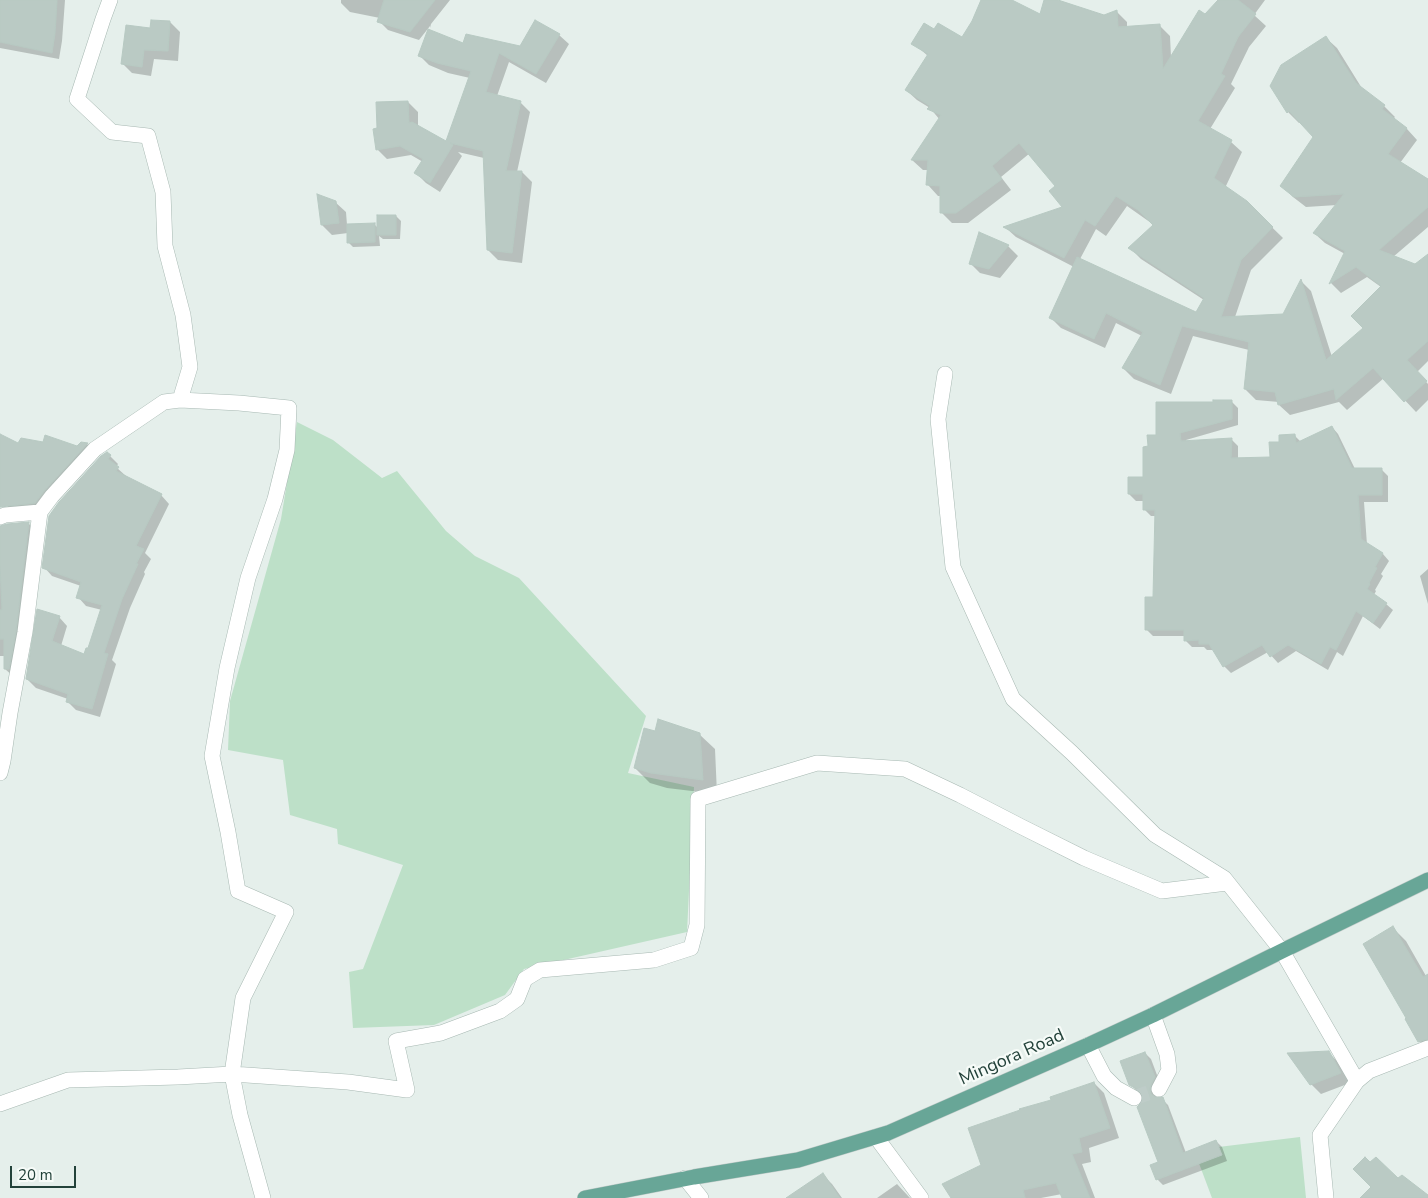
<!DOCTYPE html>
<style>
body{margin:0}
#map{position:relative;width:1428px;height:1198px;overflow:hidden;background:#e5efeb;font-family:"Nunito Sans",sans-serif}
canvas{display:block}
.scale{position:absolute;left:10px;top:1166px;width:66px;height:22px;box-sizing:border-box;border:2px solid #23423a;border-top:0;padding-left:6px;font-size:15px;line-height:18px;white-space:nowrap;color:#23423a;-webkit-text-stroke:4px #f6fbf8;paint-order:stroke}
</style>
<div id="map">
<canvas width="1428" height="1198"></canvas>
<div class="scale">20 m</div>
</div>
<script>
const ctx = document.querySelector('canvas').getContext('2d');
ctx.lineJoin = 'round';
function fillPath(path, color) { ctx.fillStyle = color; ctx.fill(path, 'evenodd'); }
const shape = rows => new Path2D(rows.map(r => 'M' + r).join(''));
function trace(path, color, width, dash) { ctx.strokeStyle = color; ctx.lineWidth = width; ctx.lineCap = dash ? 'butt' : 'round'; ctx.setLineDash(dash || []); ctx.stroke(path); }
function label(font, color, halo, rows, align = 'center') {
  ctx.font = font + ' "Nunito Sans",sans-serif'; ctx.lineWidth = 4.5; ctx.setLineDash([]); ctx.textBaseline = 'middle'; ctx.strokeStyle = halo; ctx.fillStyle = color; for (const [text, x, y, turn = 0] of rows) {
    ctx.save(); ctx.translate(x, y); ctx.rotate((+turn || 0) * Math.PI / 180); ctx.textAlign = isNaN(turn) ? turn : align; if (halo) ctx.strokeText(text, 0, 0); ctx.fillText(text, 0, 0); ctx.restore();
  }
}
fillPath(shape([
 [297,422,333,440,382,478,397,471,446,531,475,556,519,578,646,716,628,773,694,787,687,932,524,969,505,995,434,1025,353,1028,349,972,363,969,403,865,338,844,337,829,290,815,283,760,228,750,230,701,281,519],
 [1300,1137,1306,1198,1212,1198,1194,1150]
]), '#bde0c8');
fillPath(shape([
 [0,0,65,0,62,41,59,59,0,48],
 [341,0,450,0,431,24,430,28,430,26,419,40,388,30,379,21,380,18,350,12,341,3],
 [983,0,998,0,1041,16,1046,0,1054,0,1104,16,1116,11,1127,22,1127,27,1159,25,1170,36,1171,57,1219,0,1265,0,1254,15,1266,26,1249,47,1231,84,1235,88,1210,129,1231,142,1242,152,1225,188,1246,202,1283,238,1251,270,1235,317,1283,316,1301,281,1311,291,1332,357,1365,328,1381,287,1367,277,1341,293,1331,283,1345,254,1325,243,1314,233,1337,205,1306,207,1293,197,1282,186,1315,136,1301,122,1299,123,1288,112,1272,86,1326,38,1337,48,1363,90,1384,106,1395,117,1393,119,1407,129,1417,140,1400,163,1428,181,1428,227,1393,257,1415,265,1428,256,1428,361,1417,372,1428,384,1428,400,1416,412,1384,378,1347,410,1339,402,1290,415,1279,405,1279,402,1256,400,1245,389,1249,350,1193,336,1171,394,1134,379,1123,368,1142,336,1116,323,1105,348,1061,328,1050,317,1074,267,1016,237,1006,228,1064,208,1056,186,1030,153,1001,177,1011,190,968,223,952,223,941,212,941,196,938,196,928,185,928,170,923,170,912,160,940,120,930,108,917,100,906,90,928,56,913,43,934,31,962,38,973,22],
 [1127,206,1154,225,1130,248,1141,259,1204,300,1196,314,1080,259,1096,229,1106,236],
 [170,22,180,32,178,61,154,59,151,76,132,73,122,63,151,29],
 [559,35,569,44,546,83,509,62,497,96,520,102,530,112,517,172,522,172,532,182,522,263,498,260,488,250,484,158,458,152,462,156,440,192,426,183,416,173,423,162,411,155,387,159,377,149,408,102,418,112,418,127,446,143,470,78,448,73,429,65,419,55,464,44,521,47],
 [335,202,346,212,347,225,374,224,378,228,396,216,401,221,400,239,383,239,379,236,380,246,353,247,349,243,348,233,332,235,322,225],
 [980,234,1008,246,1018,256,1000,278,980,273,970,263],
 [1231,401,1238,408,1238,425,1186,440,1187,442,1231,439,1238,446,1238,459,1272,459,1280,443,1295,436,1301,442,1332,427,1338,434,1355,469,1381,469,1388,476,1388,502,1364,502,1367,545,1383,554,1389,561,1381,574,1383,576,1375,590,1376,591,1374,595,1386,604,1393,610,1380,629,1363,616,1343,656,1337,652,1328,670,1296,651,1278,663,1268,652,1231,673,1224,666,1214,650,1207,650,1204,647,1192,647,1185,640,1186,636,1153,636,1146,629,1154,598,1156,516,1151,516,1144,509,1144,501,1136,501,1129,494,1145,478,1149,448,1158,436,1214,403],
 [19,444,77,447,81,444,87,444,96,453,54,499,16,514,6,505,0,481,0,446],
 [110,456,118,464,116,467,127,477,161,495,169,504,145,553,151,559,144,572,145,574,130,608,112,660,116,664,100,717,76,710,67,701,68,699,36,688,27,679,59,617,67,626,61,646,85,655,88,650,102,610,86,606,78,597,81,586,52,576,44,567,50,516],
 [29,524,37,532,14,677,5,669,6,656,0,656,0,527],
 [1428,569,1428,604,1420,576],
 [656,732,699,734,715,749,717,794,667,788,650,783,635,768],
 [1393,928,1406,941,1426,976,1428,975,1428,1049,1419,1040],
 [1328,1052,1339,1063,1350,1083,1321,1094,1311,1084],
 [1145,1053,1151,1059,1160,1083,1156,1091,1156,1099,1162,1099,1168,1105,1186,1153,1216,1141,1222,1147,1227,1161,1163,1185,1158,1180,1152,1166,1159,1163,1144,1103,1144,1094,1136,1090,1130,1084],
 [1094,1083,1104,1093,1119,1138,1089,1148,1091,1162,1082,1164,1095,1198,1063,1198,1062,1194,1041,1198,952,1198,983,1166,1053,1101],
 [823,1175,832,1184,842,1198,803,1198],
 [897,1184,910,1198,877,1198]
]), '#0003');
const building = shape([
 [0,0,57,0,55,33,52,53,0,42,0,0],
 [384,0,435,0,410,32,377,22,384,0],
 [981,0,1012,0,1040,14,1044,0,1058,0,1104,15,1117,10,1118,27,1160,24,1163,69,1199,10,1205,14,1218,0,1238,0,1256,14,1238,37,1221,74,1225,76,1198,121,1232,140,1214,178,1247,201,1273,227,1241,260,1221,317,1283,314,1301,279,1326,360,1363,328,1351,316,1381,286,1356,267,1329,284,1345,251,1313,233,1344,194,1294,197,1280,186,1313,137,1289,111,1287,113,1270,86,1281,65,1326,36,1356,83,1385,105,1382,109,1407,128,1388,154,1428,179,1428,207,1379,250,1415,264,1428,254,1428,341,1407,360,1427,381,1404,402,1373,368,1336,400,1334,389,1278,405,1275,392,1244,389,1249,342,1182,326,1160,385,1122,368,1143,332,1106,313,1094,339,1049,318,1077,257,1196,312,1204,298,1128,248,1153,225,1138,210,1116,196,1095,226,1085,220,1064,258,1003,227,1062,207,1049,191,1055,186,1019,143,992,166,1002,179,956,213,940,213,940,186,926,185,928,160,911,160,941,115,927,109,930,106,905,90,928,54,911,44,924,23,934,29,938,23,962,37,972,21,981,0],
 [151,20,170,21,168,51,144,50,142,67,121,64,126,25,150,28,151,20],
 [535,20,560,34,536,74,499,53,486,92,521,101,506,171,522,171,512,253,487,250,483,151,450,143,453,145,430,183,414,173,423,159,400,146,376,150,373,129,377,128,376,102,408,101,409,123,412,122,446,141,471,71,437,63,418,56,428,29,463,43,466,34,520,46,535,20],
 [317,194,336,201,339,223,321,225,317,194],
 [377,215,396,215,396,235,377,235,377,215],
 [375,223,375,242,347,243,347,224,375,223],
 [979,232,1009,245,989,269,969,264,979,232],
 [1213,400,1232,400,1232,419,1180,433,1181,441,1232,438,1231,458,1270,457,1269,442,1279,442,1279,435,1295,434,1296,443,1332,426,1352,468,1382,468,1382,495,1358,495,1361,539,1383,553,1375,567,1377,568,1369,583,1370,584,1367,589,1387,603,1373,623,1356,611,1336,650,1330,647,1321,664,1288,645,1270,657,1262,645,1223,667,1209,644,1199,644,1199,640,1184,641,1184,630,1145,630,1145,597,1153,597,1155,510,1143,510,1143,494,1128,494,1128,477,1143,477,1143,447,1148,446,1147,435,1156,435,1156,402,1213,402,1213,400],
 [0,434,18,443,21,438,43,442,45,435,77,446,81,442,88,443,45,490,35,503,0,507,0,434],
 [107,452,111,455,108,459,119,467,116,471,162,494,136,546,144,549,136,564,138,564,122,599,104,653,108,654,92,709,66,702,68,694,26,679,37,609,60,616,52,641,84,654,86,648,88,648,102,605,76,598,81,582,42,568,49,516,59,502,101,456,107,452],
 [29,522,16,631,9,669,4,669,4,639,0,639,0,610,2,610,0,565,0,526,7,524,29,522],
 [658,719,700,733,703,780,651,773,634,768,644,728,655,731,658,719],
 [1393,926,1423,977,1428,974,1428,1039,1418,1042,1405,1019,1406,1018,1363,944,1393,926],
 [1329,1051,1341,1073,1310,1085,1287,1053,1329,1051],
 [1145,1052,1155,1077,1151,1085,1150,1089,1151,1094,1155,1097,1163,1097,1183,1153,1216,1140,1222,1155,1156,1180,1150,1165,1158,1162,1137,1107,1142,1102,1143,1097,1142,1094,1139,1090,1129,1085,1120,1061,1145,1052],
 [1094,1082,1110,1128,1079,1138,1082,1152,1072,1154,1090,1198,1062,1198,1056,1183,1023,1190,1025,1198,951,1198,942,1184,981,1165,968,1128,1020,1110,1019,1109,1051,1100,1050,1097,1094,1082],
 [1365,1157,1370,1162,1376,1157,1398,1178,1402,1175,1428,1195,1428,1198,1360,1198,1371,1187,1353,1169,1365,1157],
 [823,1173,840,1198,786,1198,823,1173]
]);
fillPath(building, '#bacac4');
trace(building, '#b7c9c2', 1);
trace(shape([
 [1134,1098,1159,1089]
]), '#beccc8', 15, [15, 8]);
const minor = shape([
 [945,374,938,419,953,567,1013,699,1072,753,1155,835,1224,878,1282,951,1357,1081,1369,1071,1428,1048],
 [180,400,239,403,289,408,287,450,275,499,248,578,227,668,212,756,228,832,238,891,286,912,243,998,232,1074,240,1115,263,1198],
 [0,517,5,515,40,512,52,496,95,449,164,402,180,400,190,367,183,315,165,246,163,192,148,136,112,132,77,99,103,19,110,0],
 [0,773,3,761,10,713,25,632,40,512],
 [1153,1015,1167,1054,1169,1070,1159,1089],
 [1088,1045,1104,1076,1116,1088,1134,1098],
 [0,1104,68,1080,178,1077,232,1074,348,1082,407,1090,396,1041,441,1033,500,1011,517,999,525,979,540,970,654,960,691,948,697,925,698,799,817,763,905,769,960,795,1020,826,1084,858,1162,891,1227,883],
 [876,1137,921,1198],
 [685,1178,701,1198],
 [1326,1198,1320,1135,1357,1081]
]);
const major = shape([
 [585,1198,694,1177,798,1160,888,1133,1088,1045,1153,1015,1282,951,1428,880]
]);
trace(minor, '#a7b8b2', 16);
trace(major, '#c1cac8', 16);
trace(minor, '#fff', 15);
trace(major, '#68a697', 15);
label('18px', '#23423a', '#f6fbf8', [
 ["Mingora Road",1012,1058,-24]
]);
</script>
